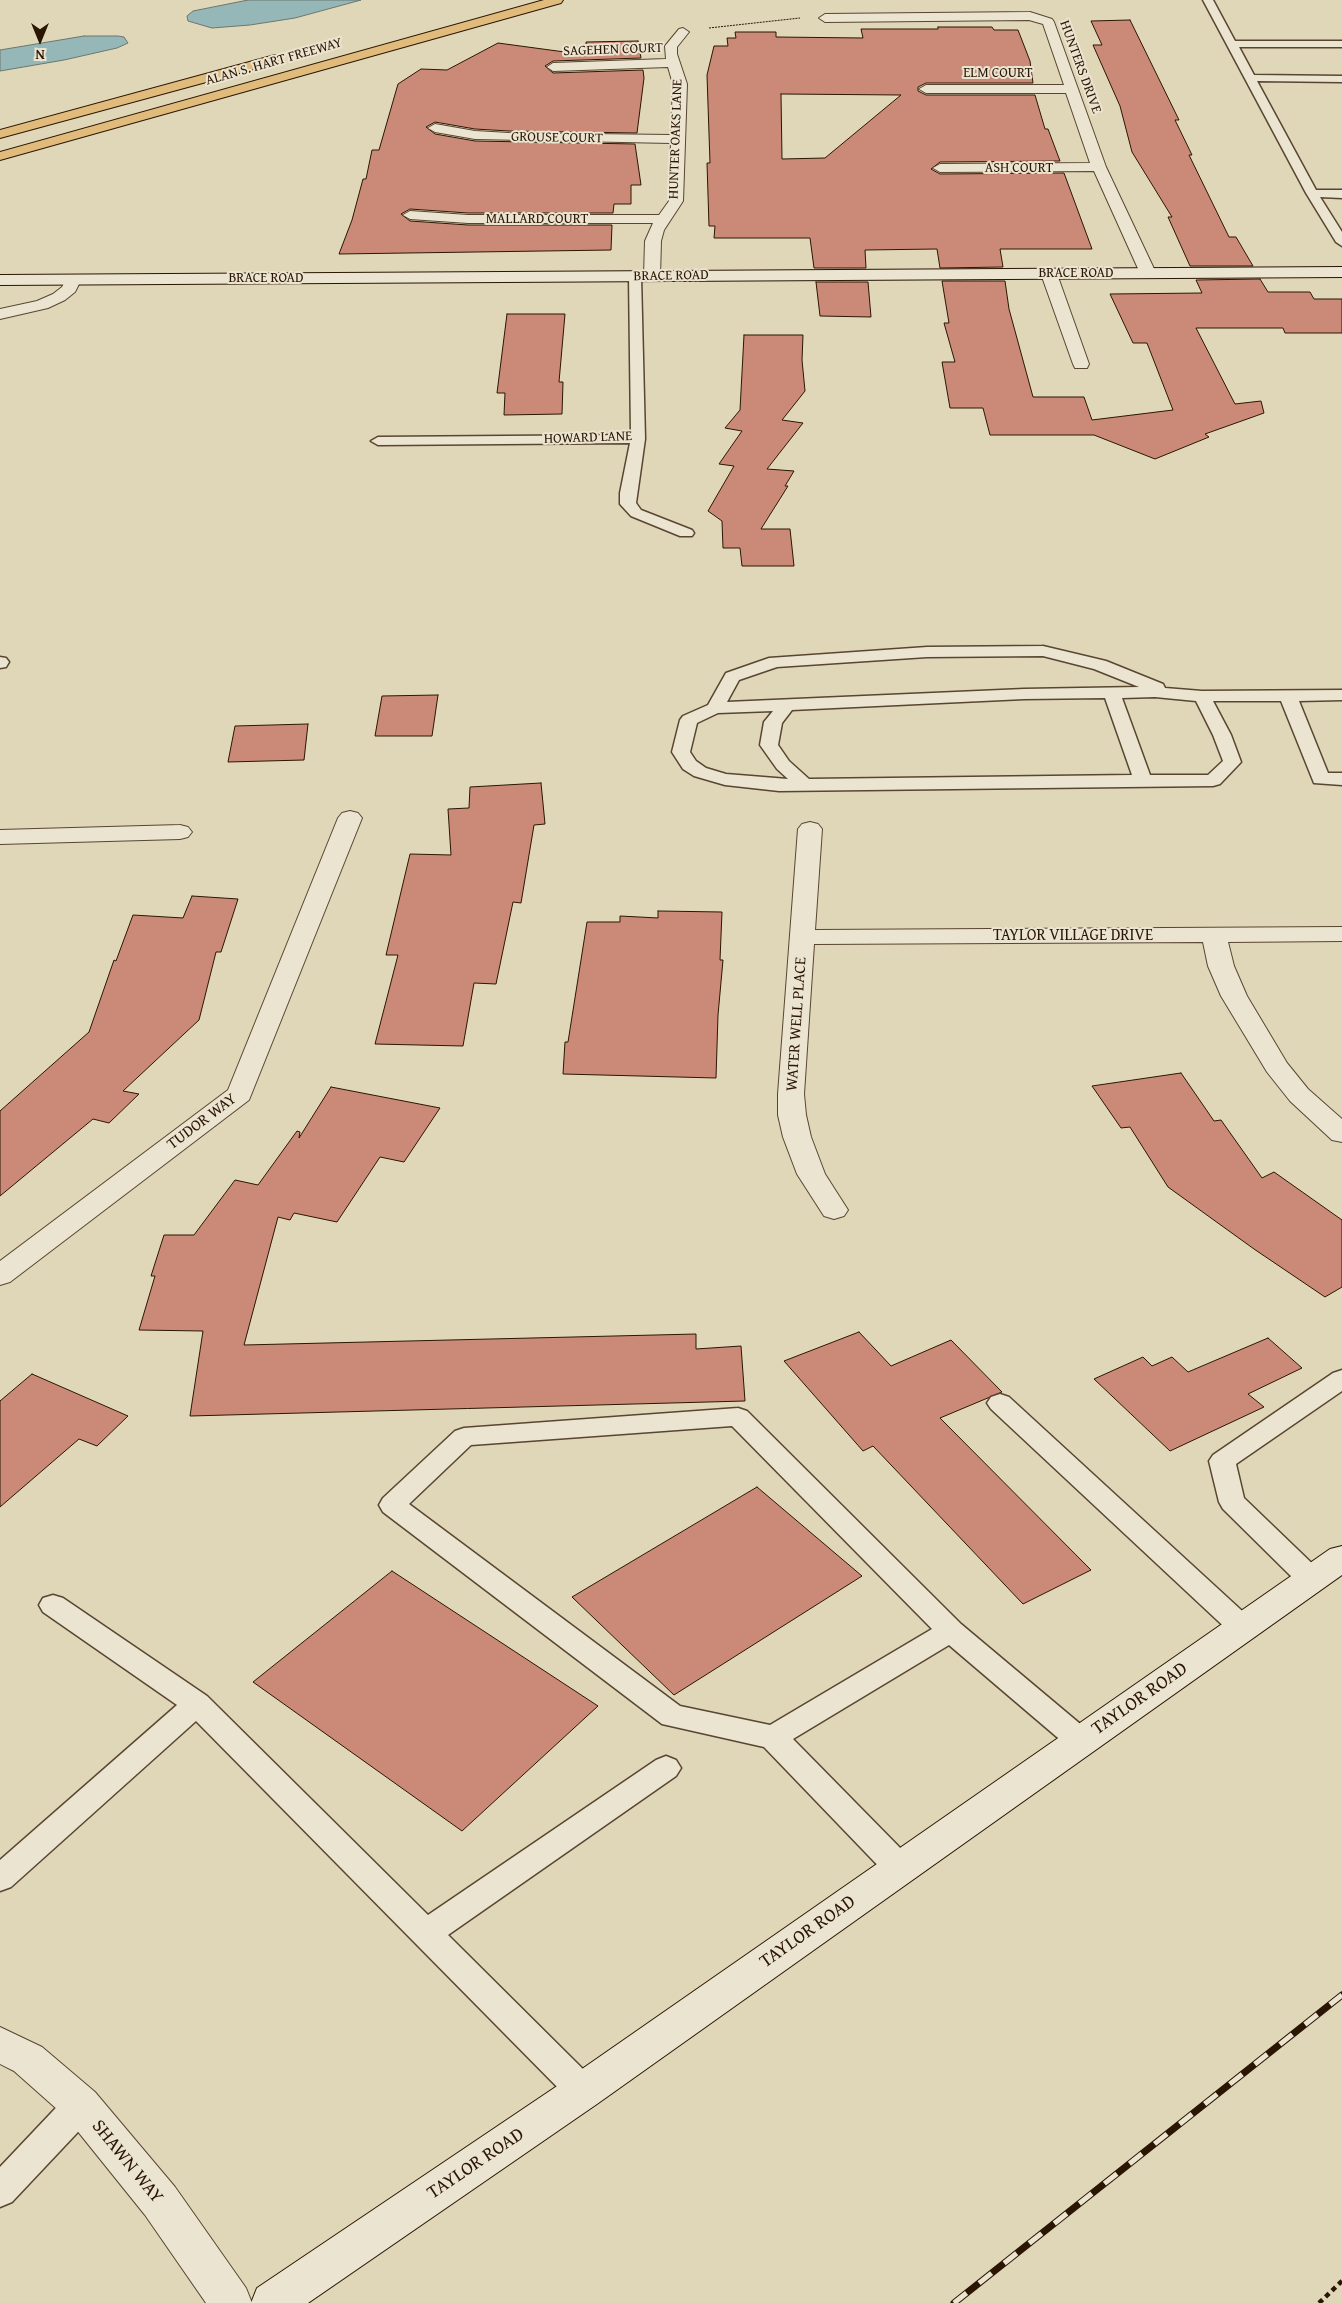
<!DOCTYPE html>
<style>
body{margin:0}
#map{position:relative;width:1342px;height:2303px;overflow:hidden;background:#e0d6b8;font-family:"Gentium Book Plus",serif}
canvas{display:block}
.north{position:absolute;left:15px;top:15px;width:50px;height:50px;-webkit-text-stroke:4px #ebe4d1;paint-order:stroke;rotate:180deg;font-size:14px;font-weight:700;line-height:20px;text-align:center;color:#2a1602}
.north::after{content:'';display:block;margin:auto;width:18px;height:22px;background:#2a1602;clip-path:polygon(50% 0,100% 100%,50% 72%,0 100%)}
</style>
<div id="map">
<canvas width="1342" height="2303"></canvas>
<div class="north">N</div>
</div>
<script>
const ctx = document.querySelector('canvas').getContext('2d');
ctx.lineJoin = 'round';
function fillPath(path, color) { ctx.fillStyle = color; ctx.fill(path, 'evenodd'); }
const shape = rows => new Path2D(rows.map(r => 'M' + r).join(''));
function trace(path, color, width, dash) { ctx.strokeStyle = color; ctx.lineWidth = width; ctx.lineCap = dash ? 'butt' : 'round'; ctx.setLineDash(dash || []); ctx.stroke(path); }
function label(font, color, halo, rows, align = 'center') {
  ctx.font = font + ' "Gentium Book Plus",serif'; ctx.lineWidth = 4; ctx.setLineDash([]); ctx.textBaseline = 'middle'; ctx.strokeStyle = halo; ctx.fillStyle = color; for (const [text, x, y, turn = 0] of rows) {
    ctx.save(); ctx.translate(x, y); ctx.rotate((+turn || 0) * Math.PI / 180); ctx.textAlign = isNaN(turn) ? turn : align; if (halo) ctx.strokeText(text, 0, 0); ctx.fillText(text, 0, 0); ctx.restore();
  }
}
const water = shape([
 [248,0,361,0,295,18,250,25,212,28,188,21,187,16,193,11,248,0],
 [84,36,118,36,124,37,128,43,117,48,64,60,0,71,0,50,84,36]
]);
fillPath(water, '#96b7b7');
trace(water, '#6b776f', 1);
const building = shape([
 [1130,20,1179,120,1175,120,1192,155,1189,155,1229,237,1236,237,1253,266,1190,266,1168,217,1172,217,1132,152,1120,106,1093,45,1102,45,1091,21,1130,20],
 [938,27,992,27,994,30,1018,30,1030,61,1033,83,926,83,918,87,918,91,926,95,1035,95,1045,129,1048,129,1060,161,940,162,931,169,940,174,1064,173,1092,249,1000,249,1003,267,940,268,937,249,865,250,866,268,814,268,810,238,714,238,715,226,709,226,707,163,710,163,707,75,714,46,728,46,727,38,736,38,735,32,776,32,776,37,863,38,861,29,938,29,938,27],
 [781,94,901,95,825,158,782,159,781,94],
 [638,41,641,58,553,61,545,66,553,73,643,70,644,78,637,133,509,131,475,129,435,122,426,127,435,134,475,141,635,144,641,185,631,185,631,204,614,204,613,213,468,213,410,209,401,214,410,221,468,225,612,225,611,250,339,254,352,220,363,179,366,179,372,150,379,150,398,84,421,69,447,70,498,43,587,55,586,42,638,41],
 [1260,279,1268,292,1310,292,1314,299,1342,299,1342,333,1285,333,1283,328,1196,328,1235,404,1261,401,1264,413,1205,434,1209,437,1155,459,1094,435,990,435,983,408,950,408,942,362,955,362,944,323,949,323,942,281,1005,281,1009,309,1033,397,1084,397,1092,420,1173,410,1147,343,1133,343,1110,294,1202,293,1196,280,1260,279],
 [816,282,868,282,871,317,820,316,816,282],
 [507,314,565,314,559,382,563,382,562,414,504,415,505,393,497,393,507,314],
 [744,335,803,335,802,360,805,391,782,420,803,423,767,469,794,471,785,486,788,486,761,529,790,529,794,566,742,566,740,548,723,548,722,521,708,511,734,466,719,464,742,431,725,428,740,410,744,335],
 [438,695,432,736,375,736,382,696,438,695],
 [308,724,304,760,228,762,235,726,308,724],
 [541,783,545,824,534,825,521,903,513,902,496,984,474,983,463,1046,375,1044,398,955,386,955,410,854,451,855,448,809,469,808,470,787,541,783],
 [192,896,238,899,221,952,216,952,199,1020,123,1091,139,1094,109,1123,93,1119,0,1196,0,1111,89,1032,114,960,116,961,133,915,183,918,192,896],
 [658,911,722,912,720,960,723,960,718,1015,716,1078,563,1074,565,1042,568,1042,587,922,620,922,620,916,658,918,658,911],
 [1181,1073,1214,1121,1221,1120,1262,1178,1274,1172,1342,1220,1342,1287,1325,1297,1254,1249,1168,1187,1130,1127,1121,1128,1092,1086,1181,1073],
 [331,1087,440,1108,404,1162,380,1157,337,1222,294,1213,290,1220,278,1217,244,1345,696,1334,696,1349,741,1346,745,1401,190,1416,203,1331,139,1330,155,1276,151,1276,164,1235,194,1235,235,1180,258,1185,297,1131,300,1132,299,1138,331,1087],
 [859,1332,891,1366,951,1340,1002,1392,940,1418,1091,1570,1023,1604,873,1446,863,1451,784,1361,859,1332],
 [1268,1338,1302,1368,1248,1394,1264,1407,1170,1451,1094,1379,1143,1357,1152,1366,1172,1357,1188,1372,1268,1338],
 [32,1374,128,1416,97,1446,79,1439,0,1507,0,1401,32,1374],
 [757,1487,862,1576,674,1695,572,1597,757,1487],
 [392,1571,598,1706,462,1831,253,1682,392,1571]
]);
fillPath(building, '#cb8a77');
trace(building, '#2a1602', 1);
const lane = shape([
 [1203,0,1213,0,1235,41,1342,41,1342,47,1239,47,1254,75,1342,76,1342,82,1257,81,1316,190,1342,190,1342,198,1320,197,1342,232,1342,246,1336,242,1306,193,1203,0],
 [635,272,641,276,645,439,636,503,641,510,692,530,694,533,692,536,680,536,631,516,620,504,620,493,630,443,378,445,371,441,378,437,631,435,629,276,635,272],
 [1043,646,1106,661,1163,684,1165,688,1202,691,1342,690,1342,700,1299,701,1328,773,1342,773,1342,785,1314,783,1281,701,1213,701,1231,735,1241,762,1220,784,1213,786,779,791,725,785,694,776,683,769,672,752,680,720,683,716,708,705,726,673,769,658,927,647,1043,646],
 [1043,656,1094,669,1139,687,1024,689,727,702,739,680,777,667,927,657,1043,656],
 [1155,697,1196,701,1213,735,1223,761,1208,775,1150,775,1122,698,1155,697],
 [1105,698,1132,775,809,779,789,761,778,745,782,723,792,710,1024,699,1105,698],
 [773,711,764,722,760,745,777,769,788,779,726,774,706,768,696,761,690,752,697,723,718,713,773,711],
 [0,657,6,658,9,662,6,667,0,668,0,657],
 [1342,1370,1342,1391,1236,1464,1244,1498,1321,1572,1325,1579,1321,1586,1311,1589,1301,1586,1223,1509,1219,1502,1209,1461,1213,1455,1333,1373,1342,1370],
 [1000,1394,1009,1397,1252,1620,1256,1627,1252,1634,1242,1638,1232,1634,991,1409,987,1403,991,1397,1000,1394],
 [738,1408,747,1411,961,1624,1091,1733,1095,1741,1091,1749,1081,1752,1071,1749,949,1645,793,1739,911,1859,915,1868,911,1877,900,1881,889,1877,764,1747,662,1724,383,1512,379,1505,383,1498,455,1431,464,1428,738,1408],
 [732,1426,932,1629,770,1725,680,1706,409,1504,471,1445,732,1426],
 [53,1595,63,1598,207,1696,428,1915,656,1760,666,1756,676,1760,681,1768,676,1776,448,1935,595,2081,599,2091,595,2101,583,2106,571,2101,196,1721,11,1887,0,1891,0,1860,177,1705,43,1612,39,1605,43,1598,53,1595],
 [81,2090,93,2094,97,2105,93,2116,12,2202,0,2207,0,2167,69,2094,81,2090]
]);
const street = shape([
 [1030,12,1052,19,1054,22,1106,167,1156,273,1154,276,1148,278,1142,276,1140,273,1094,171,940,172,933,168,940,164,1090,163,1066,93,926,93,919,89,926,85,1064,85,1043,24,1029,20,825,22,819,18,825,14,1030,12],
 [683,28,689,32,677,47,677,54,687,84,683,201,664,230,661,241,660,276,658,279,646,279,644,276,645,241,653,223,468,223,410,219,403,215,410,211,468,215,659,215,669,201,671,143,475,139,435,132,428,128,435,124,475,131,509,133,671,135,673,84,668,67,553,71,547,67,553,63,666,59,665,46,679,29,683,28],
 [1049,269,1055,271,1057,274,1089,364,1087,368,1075,368,1073,364,1041,274,1043,271,1049,269],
 [73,275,79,277,81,280,75,292,65,300,48,308,0,319,0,309,37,301,53,294,62,287,67,277,73,275],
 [350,811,358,813,362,818,249,1100,10,1282,0,1285,0,1261,228,1090,338,818,342,813,350,811],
 [810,822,818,824,822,829,815,930,1342,927,1342,941,1228,942,1234,966,1247,996,1287,1063,1308,1089,1342,1119,1342,1142,1332,1140,1290,1101,1267,1072,1221,996,1208,966,1203,942,814,944,804,1094,806,1115,811,1137,825,1174,848,1210,844,1216,834,1219,824,1216,797,1174,783,1137,778,1115,778,1094,798,829,802,824,810,822],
 [180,825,188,827,192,832,188,837,180,839,0,844,0,830,180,825],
 [0,2027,42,2047,95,2092,175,2187,246,2288,252,2303,206,2303,145,2215,67,2118,14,2071,0,2064,0,2027]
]);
const secondary = shape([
 [1342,267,1342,277,0,285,0,275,1342,267],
 [1342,1546,1342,1575,597,2104,308,2303,251,2303,257,2288,569,2078,1330,1549,1342,1546]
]);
const highway = shape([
 [544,0,563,0,561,3,0,160,0,152,544,0],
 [275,55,281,59,280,62,0,138,0,130,275,55]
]);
trace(lane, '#584630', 3);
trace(street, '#584630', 2);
trace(secondary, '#2a1602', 2);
trace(highway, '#2a1602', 2);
trace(shape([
 [709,28,800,18]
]), '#2a1602', 1, [2, 1]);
trace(shape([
 [1319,2303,1342,2281]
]), '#2a1602', 4.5, [5, 4]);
fillPath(lane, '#ebe4d1');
fillPath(street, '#ebe4d1');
fillPath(secondary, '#ebe4d1');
fillPath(highway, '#e0bb7c');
const rail = shape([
 [954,2303,1342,1995]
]);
trace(rail, '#2a1602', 7);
trace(rail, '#ebe4d1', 5, [16]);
label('14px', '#2a1602', '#ebe4d1', [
 ["SAGEHEN COURT",613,50,-2],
 ["ALAN S. HART FREEWAY",274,62,-16],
 ["HUNTERS DRIVE",1080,67,70],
 ["ELM COURT",998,73],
 ["GROUSE COURT",557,138,1],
 ["HUNTER OAKS LANE",676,139,-88],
 ["ASH COURT",1019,168],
 ["MALLARD COURT",537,219],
 ["BRACE ROAD",1076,273],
 ["BRACE ROAD",671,276,-1],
 ["BRACE ROAD",266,278],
 ["HOWARD LANE",588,438,-2]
]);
label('16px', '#2a1602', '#ebe4d1', [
 ["TAYLOR VILLAGE DRIVE",1073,936],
 ["WATER WELL PLACE",797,1024,-86],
 ["TUDOR WAY",202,1122,-37]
]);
label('19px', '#2a1602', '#ebe4d1', [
 ["TAYLOR ROAD",1140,1699,-35],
 ["TAYLOR ROAD",808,1932,-35],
 ["SHAWN WAY",127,2162,51],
 ["TAYLOR ROAD",476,2164,-34]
]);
</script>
